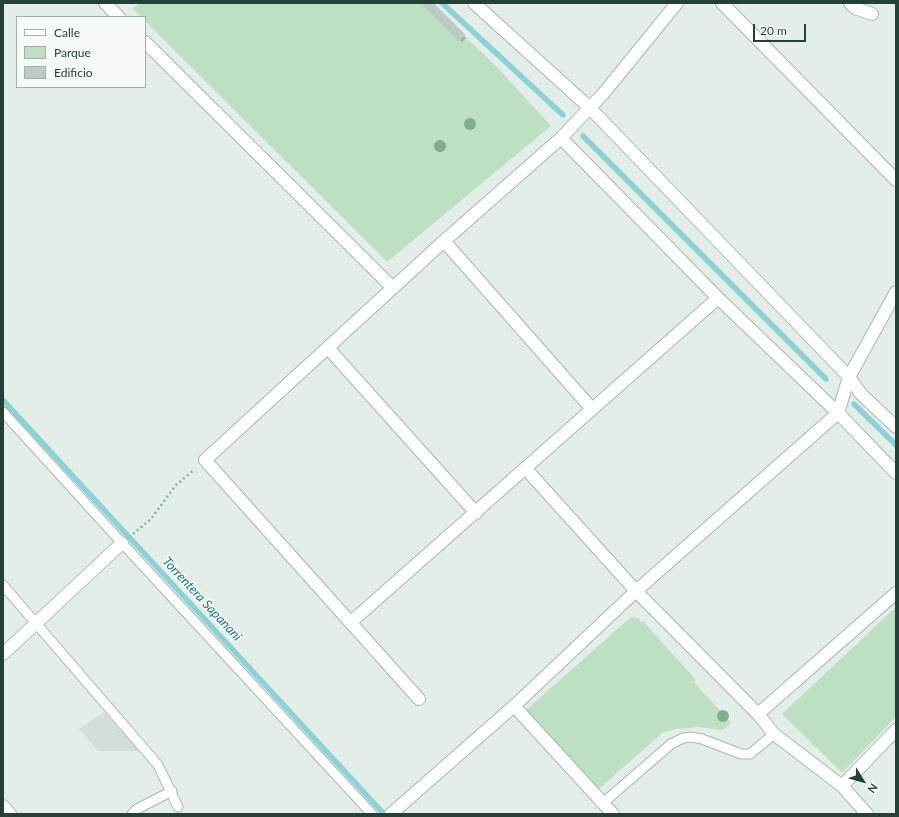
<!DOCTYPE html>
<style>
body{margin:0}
#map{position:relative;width:899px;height:817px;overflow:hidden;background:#e4eee9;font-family:Lato,sans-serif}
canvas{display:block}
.frame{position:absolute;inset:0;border:4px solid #234136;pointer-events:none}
.legend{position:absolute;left:16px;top:16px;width:130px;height:72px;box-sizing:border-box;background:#f5faf7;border:1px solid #a1b0aa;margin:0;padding:5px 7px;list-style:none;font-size:12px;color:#234136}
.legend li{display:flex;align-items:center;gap:8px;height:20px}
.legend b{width:20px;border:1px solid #a1b0aa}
.north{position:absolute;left:843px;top:761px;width:40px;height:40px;-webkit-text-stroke:3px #f5faf7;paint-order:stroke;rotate:127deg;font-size:11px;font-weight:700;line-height:16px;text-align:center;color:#234136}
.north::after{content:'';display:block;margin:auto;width:14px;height:18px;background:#234136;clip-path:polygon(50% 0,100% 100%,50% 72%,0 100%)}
.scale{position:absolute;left:753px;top:24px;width:53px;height:18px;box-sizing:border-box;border:2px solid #234136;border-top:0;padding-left:5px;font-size:12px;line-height:14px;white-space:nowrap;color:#234136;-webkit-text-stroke:3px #f5faf7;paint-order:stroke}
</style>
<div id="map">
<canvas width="899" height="817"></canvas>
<div class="frame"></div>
<ul class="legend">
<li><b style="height:5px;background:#fff"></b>Calle</li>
<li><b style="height:11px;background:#bde0c3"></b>Parque</li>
<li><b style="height:11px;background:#bcccc4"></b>Edificio</li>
</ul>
<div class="north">N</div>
<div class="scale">20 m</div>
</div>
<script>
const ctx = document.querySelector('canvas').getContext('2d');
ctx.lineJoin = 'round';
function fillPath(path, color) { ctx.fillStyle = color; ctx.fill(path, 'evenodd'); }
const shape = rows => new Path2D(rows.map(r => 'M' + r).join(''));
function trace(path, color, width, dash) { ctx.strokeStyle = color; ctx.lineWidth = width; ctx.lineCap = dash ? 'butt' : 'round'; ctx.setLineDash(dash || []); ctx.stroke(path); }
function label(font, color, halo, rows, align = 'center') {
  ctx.font = font + ' Lato,sans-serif'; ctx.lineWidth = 3.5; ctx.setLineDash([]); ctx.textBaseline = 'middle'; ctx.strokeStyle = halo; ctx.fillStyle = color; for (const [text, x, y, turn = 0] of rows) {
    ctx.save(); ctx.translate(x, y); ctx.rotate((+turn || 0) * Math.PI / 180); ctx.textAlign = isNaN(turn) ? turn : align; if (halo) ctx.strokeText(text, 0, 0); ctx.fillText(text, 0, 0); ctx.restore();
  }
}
fillPath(shape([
 [104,712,139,751,98,751,79,729]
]), '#d2ded8');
fillPath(shape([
 [139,3,430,3,498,68,551,126,387,262,145,21,145,17,141,17,133,9],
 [896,607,896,717,842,773,782,714],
 [631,617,638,618,641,622,643,621,696,680,694,682,731,723,723,730,698,727,676,729,662,733,598,790,526,714,527,709]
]), '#bde0c3');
fillPath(shape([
 [422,3,431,3,466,38,462,42]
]), '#0003');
trace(shape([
 [442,3,563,115],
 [583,136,826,379],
 [3,400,384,814],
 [854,404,896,445]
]), '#8bd1d5', 5.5);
const building = shape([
 [421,3,433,3,465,35,459,41,421,3]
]);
fillPath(building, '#bcccc4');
trace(building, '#b6c8bf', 1);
const service = shape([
 [3,412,122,543,372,814],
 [3,585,158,765,178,807],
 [603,803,671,744,683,738,691,737,702,739,741,754,750,754,774,734],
 [132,814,137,809,172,791]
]);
const minor = shape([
 [105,3,119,17],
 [474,3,590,108,849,377,861,394,896,427],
 [722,3,896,180],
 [850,3,855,8,872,14],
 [145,42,393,288],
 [561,138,718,298,838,413,896,473],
 [444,241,592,409],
 [328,348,476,513],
 [526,469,636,591,758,714,774,734,842,786,867,814],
 [351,622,718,298],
 [3,654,122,543],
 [419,699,205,460,444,241,561,138,603,94,677,3],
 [514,706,613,814],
 [758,714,896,593],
 [842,786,896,730],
 [3,806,10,814],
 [391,814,514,706,636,591,838,413,849,377,896,292]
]);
trace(service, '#a6b7b0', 11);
trace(minor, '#a6b7b0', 14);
trace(shape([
 [133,534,151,519,176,485,194,470]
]), '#84b39f', 2.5, [2, 3]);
trace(service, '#fff', 9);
trace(minor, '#fff', 12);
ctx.fillStyle = '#7eae8d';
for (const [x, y] of [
 [470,124],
 [440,146],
 [723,716]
]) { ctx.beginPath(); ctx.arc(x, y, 6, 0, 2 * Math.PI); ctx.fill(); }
label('italic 13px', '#1a7980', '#f5faf7', [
 ["Torrentera Sapanani",202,599,47]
]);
</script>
